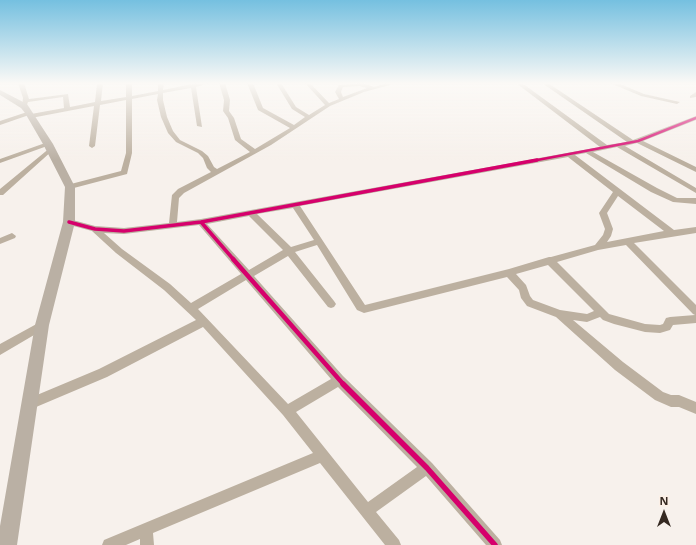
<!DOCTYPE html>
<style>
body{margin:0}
#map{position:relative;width:696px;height:545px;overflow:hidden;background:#f7f1ec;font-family:"Open Sans",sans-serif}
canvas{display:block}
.north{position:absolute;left:644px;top:493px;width:40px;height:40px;-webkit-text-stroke:3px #fcf0e7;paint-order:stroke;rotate:0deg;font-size:11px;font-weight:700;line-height:16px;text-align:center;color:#352921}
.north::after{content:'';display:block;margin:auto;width:14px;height:18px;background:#352921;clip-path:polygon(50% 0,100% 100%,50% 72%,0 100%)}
</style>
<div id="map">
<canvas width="696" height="545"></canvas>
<div class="north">N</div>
</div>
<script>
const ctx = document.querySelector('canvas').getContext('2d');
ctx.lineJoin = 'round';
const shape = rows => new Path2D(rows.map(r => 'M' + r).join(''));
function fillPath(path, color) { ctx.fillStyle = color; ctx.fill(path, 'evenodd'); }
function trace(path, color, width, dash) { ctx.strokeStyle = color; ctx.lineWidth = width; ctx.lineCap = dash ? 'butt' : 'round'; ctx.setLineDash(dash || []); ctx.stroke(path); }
fillPath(shape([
 [18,83,24,83,29,99,68,94,70,107,95,102,97,83,103,83,101,101,126,97,126,83,132,83,132,96,158,91,158,83,164,83,163,90,197,83,210,83,196,87,202,127,197,126,191,88,163,93,163,100,167,117,173,131,180,140,202,151,208,156,214,167,217,169,250,152,235,140,228,118,223,111,224,100,219,83,225,83,230,100,229,111,234,118,241,139,255,149,290,128,258,110,247,83,253,83,263,108,294,125,305,117,292,109,276,83,281,83,296,107,309,115,325,105,305,83,310,83,329,103,339,99,335,92,339,85,363,83,374,87,387,83,397,83,364,92,330,106,271,145,184,193,179,198,177,222,201,219,600,147,516,83,522,83,607,145,627,142,542,83,548,83,633,140,696,116,696,120,643,141,696,167,696,172,637,143,625,146,696,188,696,193,617,147,593,152,657,188,677,198,696,198,696,204,673,202,651,192,586,153,575,155,674,230,696,227,696,233,634,243,696,305,696,323,673,325,670,330,660,333,645,332,614,324,603,320,600,317,587,322,573,320,623,362,663,392,671,395,679,395,696,402,696,414,679,407,671,407,655,400,615,370,556,317,527,306,521,298,519,290,507,277,364,313,357,310,317,245,295,252,334,301,336,304,334,307,331,308,328,307,288,256,254,276,343,376,432,463,500,540,502,545,486,545,426,476,376,512,399,540,401,545,385,545,320,463,153,533,154,545,140,545,140,539,126,545,102,545,104,540,313,453,283,415,203,327,107,377,29,410,25,408,23,404,25,400,99,369,196,320,164,290,116,253,92,231,66,224,65,222,66,220,69,219,95,226,124,228,169,223,172,195,178,189,211,172,207,168,203,158,198,153,176,142,168,133,161,117,157,100,158,94,132,99,132,153,127,174,70,189,67,189,67,185,121,171,126,153,126,100,100,105,95,146,92,148,89,146,94,106,31,118,29,117,29,115,0,125,0,121,27,112,31,112,31,114,64,108,63,97,28,102,26,107,22,107,23,98,18,83],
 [359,86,367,88,343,97,341,92,343,87,359,86],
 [568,157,613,192,599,213,605,229,603,235,595,245,551,257,549,257,509,269,365,305,300,206,568,157],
 [618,196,664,231,607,242,611,236,613,229,607,213,618,196],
 [293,208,314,240,291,247,257,214,293,208],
 [249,216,283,250,249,270,207,224,249,216],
 [199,225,241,274,191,303,170,284,122,249,104,233,124,234,199,225],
 [626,245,693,314,695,315,670,317,666,318,663,324,660,325,645,324,609,314,557,262,598,250,626,245],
 [548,265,594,311,587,314,560,310,533,300,530,296,526,285,516,274,548,265],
 [246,280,331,379,288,404,198,309,246,280],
 [338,387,417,467,368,502,296,412,338,387],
 [610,83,618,83,644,94,680,102,677,104,641,96,610,83],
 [696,92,696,97,690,98,690,96,696,92],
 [48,142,50,143,50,145,0,163,0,159,48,142],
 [51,147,53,148,53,150,3,195,0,195,0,189,51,147],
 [12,233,16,236,15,238,0,244,0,238,12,233],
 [42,321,46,322,47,325,46,328,0,355,0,344,42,321]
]), '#bcb0a0');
fillPath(shape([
 [0,90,27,104,53,144,75,187,75,222,49,325,17,545,0,545,0,526,35,325,63,222,65,187,43,144,25,113,21,108,0,95,0,90]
]), '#bab0a4');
trace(shape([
 [532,161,638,141,696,118]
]), '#d6006c', 2.5);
trace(shape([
 [69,222,95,229,124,231,201,222,537,160],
 [201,222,234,260]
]), '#d6006c', 3.5);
trace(shape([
 [233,259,344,385]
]), '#d6006c', 4.5);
trace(shape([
 [343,384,427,468,495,545]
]), '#d6006c', 5.5);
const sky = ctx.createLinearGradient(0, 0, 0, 160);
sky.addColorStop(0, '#75c0e0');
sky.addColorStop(0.52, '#fbf9f6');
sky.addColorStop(1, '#fbf9f600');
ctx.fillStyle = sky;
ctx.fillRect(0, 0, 696, 160);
</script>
